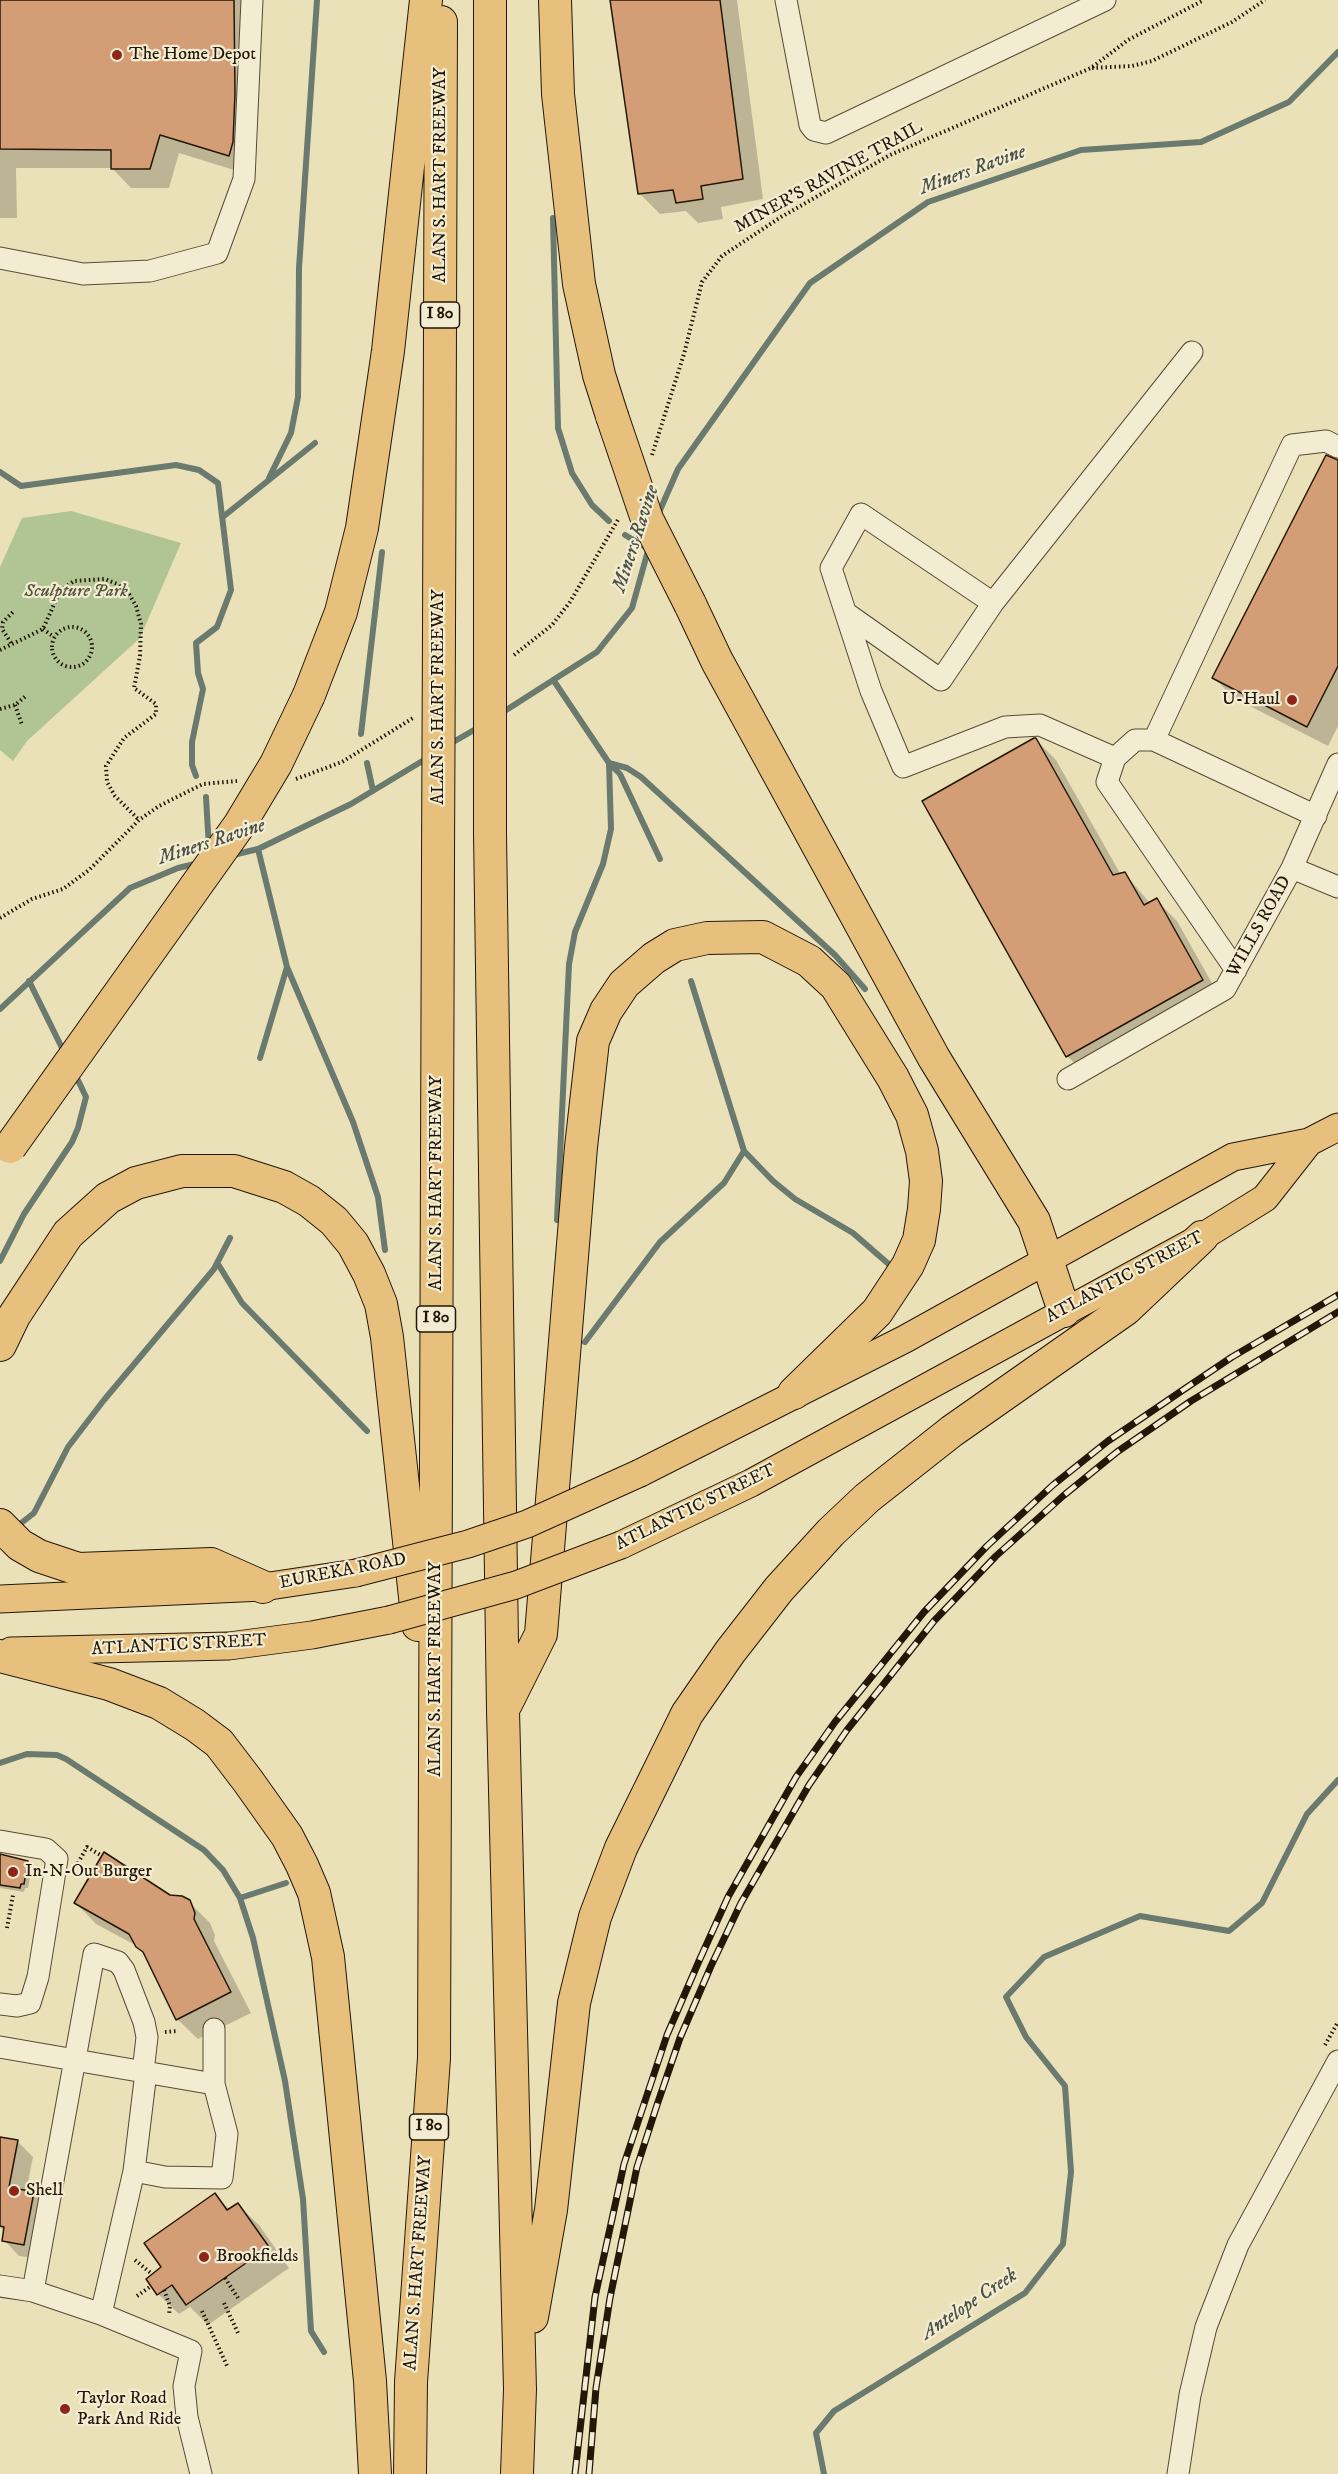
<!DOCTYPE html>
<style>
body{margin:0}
canvas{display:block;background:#ebe1b9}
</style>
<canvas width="1338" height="2474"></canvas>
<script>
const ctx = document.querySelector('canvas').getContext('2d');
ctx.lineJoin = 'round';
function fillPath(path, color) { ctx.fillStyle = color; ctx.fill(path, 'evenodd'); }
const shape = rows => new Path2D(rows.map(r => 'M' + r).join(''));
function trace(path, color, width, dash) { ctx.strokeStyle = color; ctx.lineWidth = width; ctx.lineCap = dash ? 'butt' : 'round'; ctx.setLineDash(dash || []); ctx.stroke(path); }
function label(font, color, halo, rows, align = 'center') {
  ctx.font = font + ' "IM FELL DW Pica",serif'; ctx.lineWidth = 4.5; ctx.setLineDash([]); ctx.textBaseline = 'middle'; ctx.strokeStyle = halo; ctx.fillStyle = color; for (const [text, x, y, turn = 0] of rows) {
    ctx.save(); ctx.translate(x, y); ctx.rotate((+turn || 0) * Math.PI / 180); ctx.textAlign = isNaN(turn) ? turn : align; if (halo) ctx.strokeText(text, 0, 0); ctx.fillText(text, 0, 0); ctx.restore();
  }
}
fillPath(shape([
 [71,511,181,543,140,638,27,741,13,761,0,750,0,567,22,518]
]), '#b1c494');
fillPath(shape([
 [0,0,253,0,247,174,179,153,169,188,131,188,112,168,16,168,17,218,0,218],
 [612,0,737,0,763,199,721,207,723,219,698,223,686,211,660,214,639,193],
 [1338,461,1338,726,1328,746,1234,698,1214,678],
 [1036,740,1056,760,1121,875,1125,874,1150,903,1156,900,1177,921,1222,1001,1088,1076,1067,1056],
 [0,1856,27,1862,32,1867,28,1888,25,1888,24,1892,0,1888],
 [170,1896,189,1902,210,1923,215,1935,214,1941,251,2013,198,2039,177,2019,147,1956,137,1946,96,1924,76,1903],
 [0,2139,18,2142,33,2157,26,2192,33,2193,48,2208,40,2259,19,2256,4,2240,5,2232,0,2227],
 [215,2195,230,2210,238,2205,259,2225,289,2268,208,2325,190,2307,179,2314,158,2294,163,2267]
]), '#0003');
trace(shape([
 [553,218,558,428,572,473,592,505,609,521],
 [0,472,21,486,176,465,199,470,218,483,231,590,217,627,196,643,198,673,203,689,192,742,192,765,196,776],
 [269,478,291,433,298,397,299,268,317,0],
 [224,516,315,443],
 [657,517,678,469,810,283,928,202,1081,150,1201,142,1289,102,1338,52],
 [625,535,647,548],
 [554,681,609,763,620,774,660,859],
 [500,714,597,652,632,608,649,547],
 [361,734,382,552],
 [448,745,481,726],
 [367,763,373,791],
 [206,797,209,848],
 [258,849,287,967,260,1058],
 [233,855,258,849,351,804,429,757],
 [287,967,353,1122,378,1197,385,1250],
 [29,981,65,1054],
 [0,1009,130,888,178,868,199,863],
 [744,1151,773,1181,795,1199,853,1233,892,1267],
 [557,1220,569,964,575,932,603,864,611,829,609,763,627,768,641,777,835,955,865,989],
 [0,1261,24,1214,72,1142,78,1128,86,1097,75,1074],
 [218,1264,242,1303,367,1431],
 [585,1342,660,1242,724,1183,744,1151,691,981],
 [20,1524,34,1513,68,1447,104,1400,214,1269,230,1238],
 [0,1763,27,1754,57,1755,66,1759,204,1850,223,1870,240,1898,253,1938,285,2081,303,2199,311,2331,324,2352],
 [240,1898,286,1883],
 [824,2474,816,2433,834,2411,1025,2293,1063,2244,1071,2172,1065,2086,1026,2037,1006,1997,1044,1957,1140,1916,1229,1931,1262,1903,1307,1814,1338,1780]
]), '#6a7a6f', 6);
const building = shape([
 [0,0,234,0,235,93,233,142,229,156,160,135,150,169,111,169,111,150,0,149,0,0],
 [610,0,720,0,743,179,701,186,703,199,676,203,673,190,638,194,610,0],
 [1326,455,1338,460,1338,666,1307,727,1212,678,1326,455],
 [1034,738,1036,738,1113,875,1125,872,1144,905,1157,898,1203,980,1066,1057,922,801,1034,738],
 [104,1852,170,1895,182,1896,190,1900,195,1913,194,1919,231,1992,176,2020,143,1952,136,1947,129,1934,74,1903,104,1852],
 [0,1854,28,1861,24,1884,21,1884,20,1888,0,1885,0,1854],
 [0,2137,18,2140,9,2187,34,2192,24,2245,2,2241,4,2227,0,2226,0,2137],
 [215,2193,227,2210,238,2203,269,2247,186,2305,172,2285,157,2295,146,2279,161,2267,144,2243,215,2193]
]);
fillPath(building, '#d39d75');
trace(building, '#241707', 1.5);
const minor = shape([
 [786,0,810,125,814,130,826,133,1105,0],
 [0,258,83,274,150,271,217,253,244,179,252,0],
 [993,603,1192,352],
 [846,613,941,680,993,603,861,514,831,568,871,691,903,767,1005,727,1040,725,1115,758],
 [1154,740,1292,445,1326,441,1338,447],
 [1292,868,1338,887],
 [1236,970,1107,782,1115,758,1135,740,1154,740,1316,816],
 [1068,1079,1225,989,1292,868,1338,764],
 [0,1841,46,1849,57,1859,38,1977,30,2003,17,2006,0,2004],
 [0,2047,214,2084],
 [134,2171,165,2177,222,2178,227,2134,214,2084,214,2029],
 [0,2286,33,2291,101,2314,191,2351,184,2386,187,2417,201,2474],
 [33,2291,94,1954,118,1962,124,1970,144,2022,147,2037,143,2072],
 [101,2314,134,2171,146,2072],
 [1178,2474,1190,2395,1206,2327,1238,2245,1338,2061]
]);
const major = shape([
 [640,1473,905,1339,1233,1157,1309,1142,1338,1127],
 [621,1545,751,1483,1202,1237,1265,1198,1309,1142],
 [0,1599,263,1587,356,1573],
 [11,1651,229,1646,312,1635,389,1620]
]);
const highway = shape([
 [555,0,558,94,579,284,599,375,612,416],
 [690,604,717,661,934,1058,1034,1221,1064,1311],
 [490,607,490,0],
 [439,630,441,22],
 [309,695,341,612,362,528,388,351,426,0],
 [490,833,503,1710,520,2389,517,2474],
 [0,1345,14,1316,68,1234,108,1198,136,1183,182,1171,234,1171,284,1187,309,1201,334,1221,353,1244,369,1274,381,1304,387,1337,418,1625],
 [0,1525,20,1545,39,1556,78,1569,211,1564,263,1587],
 [0,1656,109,1684,159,1703,195,1725,219,1743,248,1781,287,1836,302,1865,314,1893,328,1957,370,2381,375,2474],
 [506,1704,541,1634,581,1147,593,1041,606,1011,624,984,654,958,675,945,707,938,763,937,809,961,836,986,893,1078,912,1115,922,1151,926,1181,924,1209,919,1240,908,1265,877,1312,794,1393],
 [532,2317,551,2210,574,2003,595,1917,621,1848,687,1714,730,1652,779,1589,831,1532,867,1498,952,1431,1126,1309,1202,1237],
 [410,2474,411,2382,434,2058,438,859]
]);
trace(minor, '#564a34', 23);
trace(major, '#241707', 29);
trace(highway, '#241707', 34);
trace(shape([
 [1092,68,1132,66,1152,61,1232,22,1265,0],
 [652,455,684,354,702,282,722,256,781,217,890,155,1091,68,1128,40,1204,0],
 '52 647a20 20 0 1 1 40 0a20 20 0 1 1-40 0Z',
 [43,629,54,637],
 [11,643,2,629,3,622,14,611],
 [0,650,43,629,60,591,74,581,105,579,117,584,129,594,136,606,141,624,140,656,134,688,156,704,156,714,124,738,106,766,107,782,115,796,139,820],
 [514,655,552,625,570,602,619,518],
 [15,705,22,725],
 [0,709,15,705,27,695],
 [296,779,342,762,413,718],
 [0,918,32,899,63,889,89,870,139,820,159,806,203,784,237,781],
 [78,1863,87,1847,102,1856],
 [7,1928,13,1895],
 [165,2032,177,2031],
 [1325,2045,1338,2022],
 [135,2260,152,2274],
 [225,2278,238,2298],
 [164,2290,170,2306,169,2315],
 [137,2296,151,2286],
 [224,2303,238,2333],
 [202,2311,228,2368]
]), '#241707', 4, [1.5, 3]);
trace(minor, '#f2ecd2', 21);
trace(major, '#e6c07c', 27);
trace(highway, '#e6c07c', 32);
const rail = shape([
 [575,2474,595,2297,624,2164,667,2035,699,1961,728,1897,796,1777,835,1722,924,1612,987,1546,1053,1485,1108,1441,1183,1390,1232,1357,1338,1295],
 [589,2474,596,2388,610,2298,637,2167,657,2105,680,2038,711,1966,741,1903,809,1785,847,1730,934,1621,996,1556,1063,1496,1117,1452,1191,1401,1338,1312]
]);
trace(rail, '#241707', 7);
trace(rail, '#f2ecd2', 4.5, [14]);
const majorBridge = shape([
 [356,1573,468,1544,527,1524,640,1473],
 [389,1620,516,1585,621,1545]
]);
const highwayBridge = shape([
 [612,416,647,519,690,604],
 [490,833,490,607],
 [438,859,439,630],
 [10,1147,240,824,276,764,309,695]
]);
trace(majorBridge, '#241707', 29, []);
trace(highwayBridge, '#241707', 34, []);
trace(majorBridge, '#e6c07c', 27);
trace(highwayBridge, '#e6c07c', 32);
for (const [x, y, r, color] of [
 [117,55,6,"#8f2418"],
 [1292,700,6,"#8f2418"],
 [13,1872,6,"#8f2418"],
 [14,2191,6,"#8f2418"],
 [204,2257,6,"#8f2418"],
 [65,2409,6,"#8f2418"]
]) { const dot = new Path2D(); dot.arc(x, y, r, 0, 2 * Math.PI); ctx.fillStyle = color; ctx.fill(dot); trace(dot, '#f2ecd2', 2); }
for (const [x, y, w] of [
 [440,315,39],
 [436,1319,39],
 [429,2127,39]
]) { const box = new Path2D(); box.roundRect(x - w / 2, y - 13, w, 26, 4.5); ctx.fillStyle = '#f2ecd2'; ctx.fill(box); trace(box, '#241707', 1.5); }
label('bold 16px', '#241707', null, [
 ["I 80",440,315],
 ["I 80",436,1319],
 ["I 80",429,2127]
]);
label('18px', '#241707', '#f2ecd2', [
 ["The Home Depot",129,55],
 ["U-Haul",1280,700,"right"],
 ["In-N-Out Burger",25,1872],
 ["Shell",26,2191],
 ["Brookfields",216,2257],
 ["Taylor Road",77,2399],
 ["Park And Ride",77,2420]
], 'left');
label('18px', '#241707', '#f2ecd2', [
 ["ALAN S. HART FREEWAY",441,175,-90],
 ["MINER'S RAVINE TRAIL",829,178,-29],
 ["ALAN S. HART FREEWAY",439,697,-90],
 ["WILLS ROAD",1260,927,-61],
 ["ALAN S. HART FREEWAY",437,1183,-90],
 ["ATLANTIC STREET",1125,1278,-28],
 ["ATLANTIC STREET",696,1508,-26],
 ["EUREKA ROAD",343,1572,-11],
 ["ATLANTIC STREET",179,1646,-3],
 ["ALAN S. HART FREEWAY",436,1669,-90],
 ["ALAN S. HART FREEWAY",419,2263,-86]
]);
label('italic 18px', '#555438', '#f2ecd2', [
 ["Sculpture Park",76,592]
]);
label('italic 20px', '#4d5144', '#f2ecd2', [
 ["Miners Ravine",973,171,-20],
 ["Miners Ravine",637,539,-72],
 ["Miners Ravine",212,843,-18],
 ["Antelope Creek",970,2305,-34]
]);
</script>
